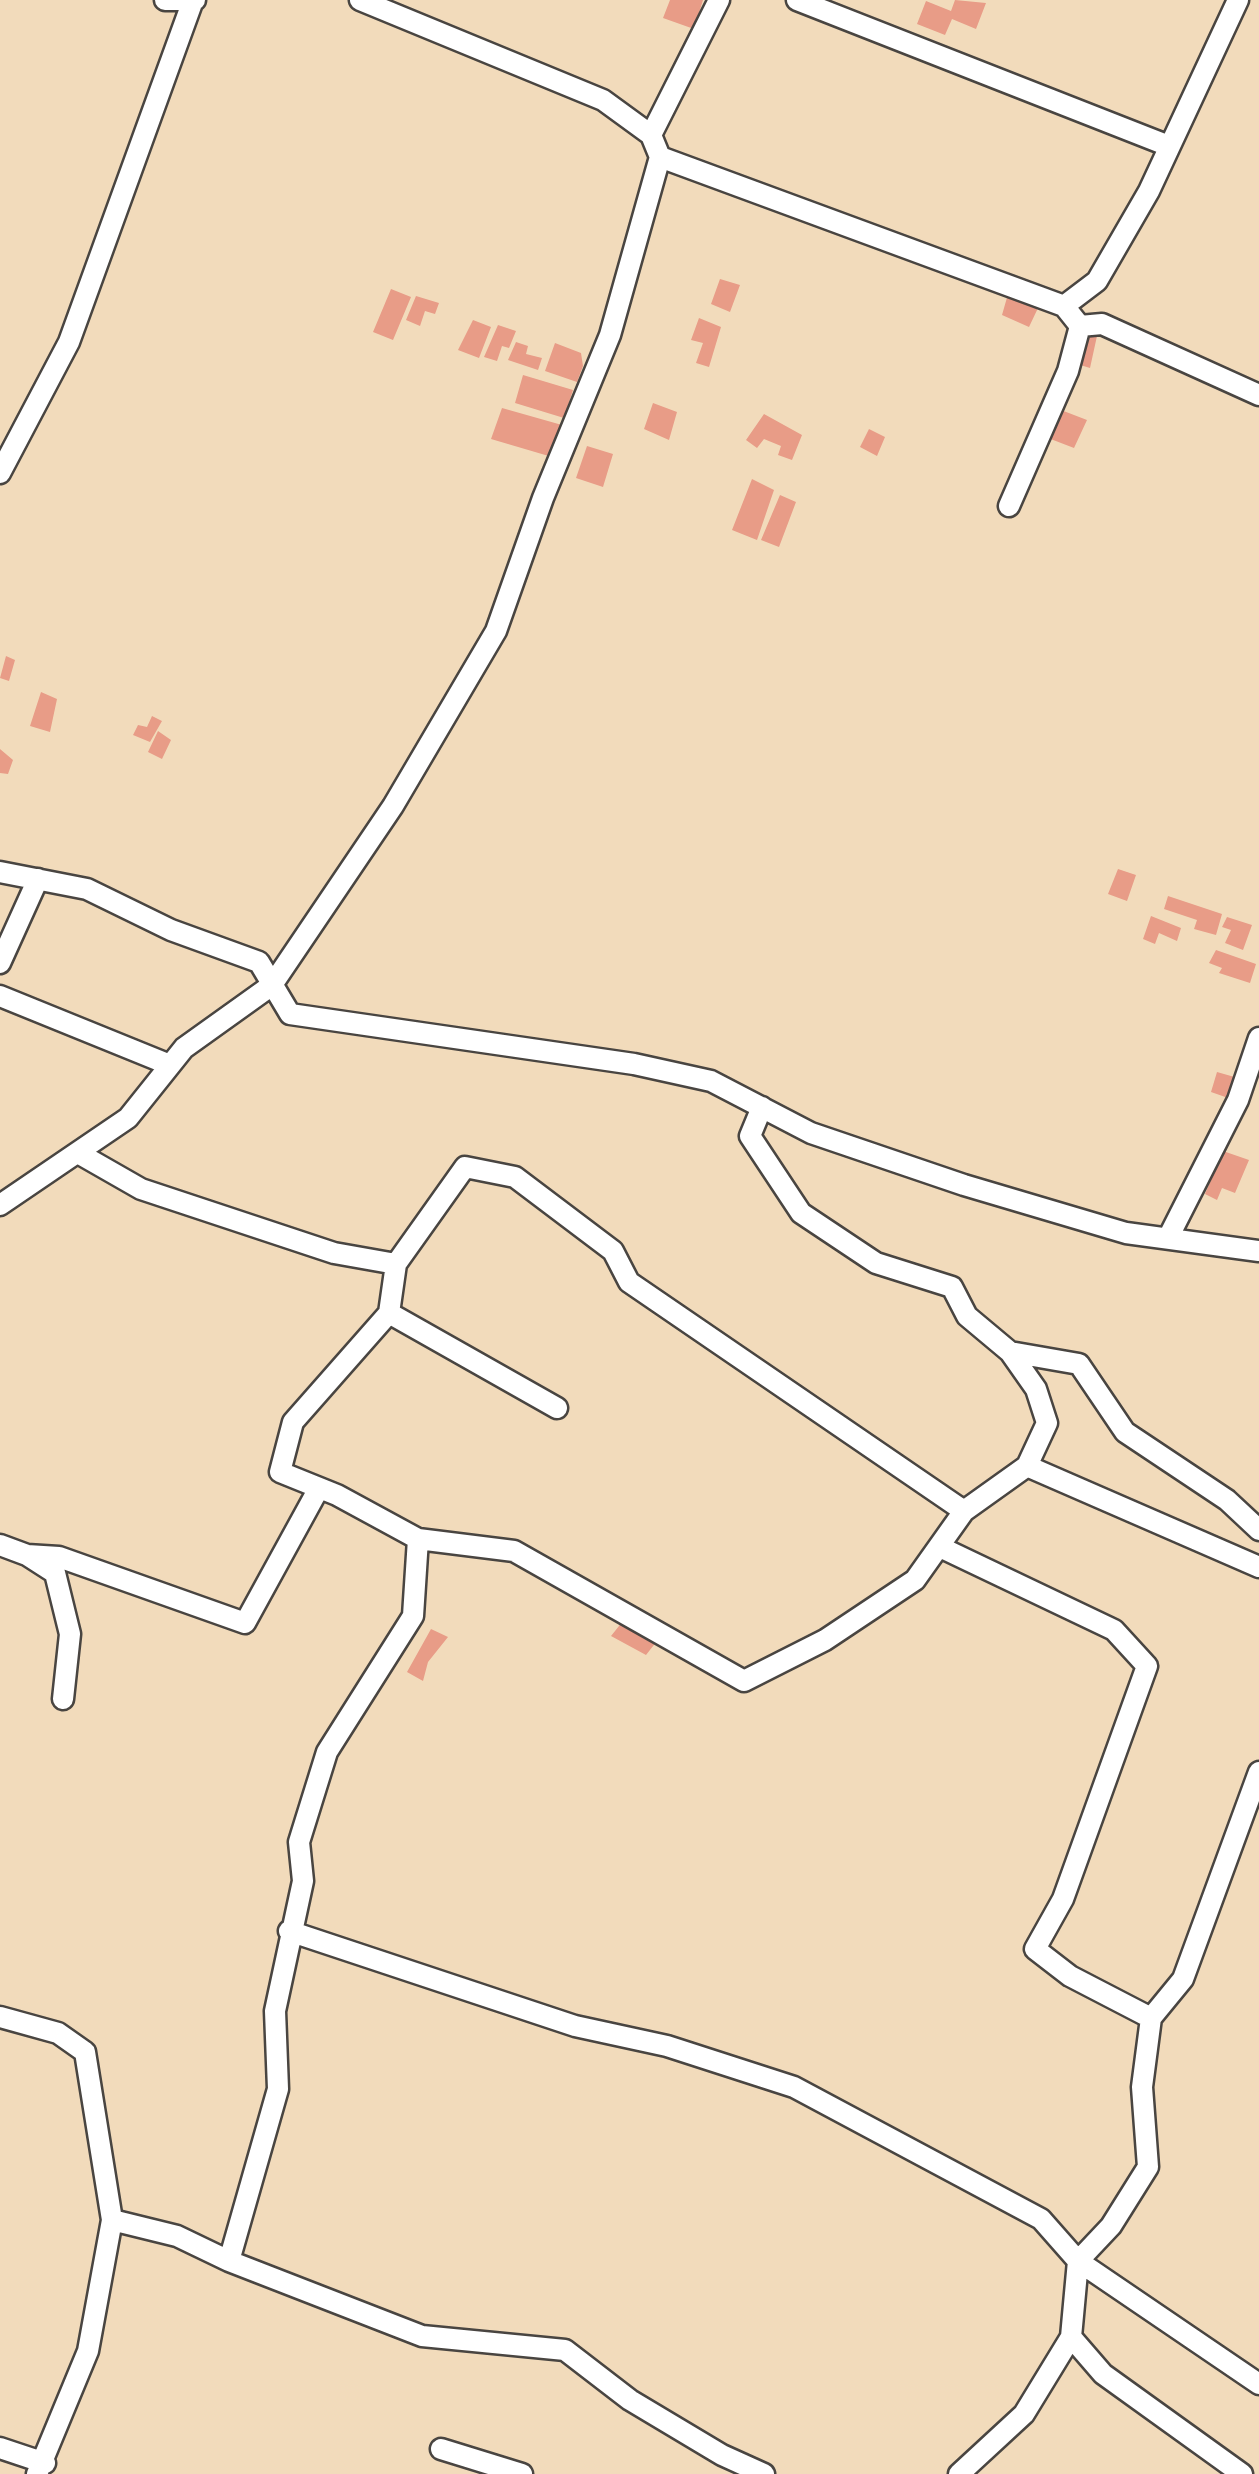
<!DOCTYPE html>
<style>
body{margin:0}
canvas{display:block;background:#f2dbbb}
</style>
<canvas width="1259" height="2474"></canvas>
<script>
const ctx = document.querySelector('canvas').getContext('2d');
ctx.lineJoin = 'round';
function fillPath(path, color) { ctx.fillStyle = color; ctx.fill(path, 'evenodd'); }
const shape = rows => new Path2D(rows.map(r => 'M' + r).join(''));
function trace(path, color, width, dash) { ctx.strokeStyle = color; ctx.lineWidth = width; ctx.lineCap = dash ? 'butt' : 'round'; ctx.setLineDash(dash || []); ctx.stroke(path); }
fillPath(shape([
 [670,0,703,0,694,29,663,18],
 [955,0,986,3,976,29,952,19,945,35,917,24,926,1,951,11],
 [720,279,740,285,730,312,711,304],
 [391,289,411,297,393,340,373,332],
 [1008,294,1038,308,1029,327,1002,315],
 [416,296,439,303,435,314,425,311,420,326,406,320],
 [699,318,721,327,709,367,696,363,703,343,691,340],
 [473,320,491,327,479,358,458,350],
 [498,325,516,331,509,348,502,346,497,361,484,357],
 [1085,332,1097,336,1090,368,1077,364],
 [516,342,528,346,526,354,542,358,538,370,508,360],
 [555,343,581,353,583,366,577,382,545,371],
 [523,375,573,390,564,418,515,403],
 [653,403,677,412,669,440,644,429],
 [502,408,562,425,552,457,491,439],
 [1061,410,1087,420,1074,448,1048,438],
 [764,414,802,435,792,460,778,455,781,446,764,439,757,448,746,440],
 [869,429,885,437,877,456,860,447],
 [587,446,613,454,603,487,576,478],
 [752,479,774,490,757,540,732,530],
 [780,495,796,502,779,547,761,540],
 [6,656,15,660,9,681,0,678],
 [41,692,57,699,50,732,30,726],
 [152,716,162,721,150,742,133,735,138,725,147,727],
 [158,731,171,740,162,759,148,752],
 [0,749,13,760,8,774,0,773],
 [1118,869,1136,875,1127,901,1108,894],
 [1168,896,1222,914,1216,935,1194,929,1197,920,1164,909],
 [1151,916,1181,928,1177,941,1159,933,1155,944,1143,939],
 [1227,917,1252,925,1243,950,1225,943,1231,930,1222,927],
 [1216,950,1256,964,1250,983,1219,973,1222,968,1209,963],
 [1217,1072,1238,1078,1231,1099,1211,1092],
 [1223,1151,1249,1160,1235,1193,1222,1188,1217,1200,1205,1194],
 [623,1621,657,1641,646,1655,611,1636],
 [431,1629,448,1637,428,1662,423,1681,407,1672]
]), '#e89c87');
const minor = shape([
 [165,0,195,0],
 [360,0,603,100,651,135],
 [797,0,1169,146],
 [660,157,1064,306],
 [1080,326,1102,324,1259,395],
 [0,473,69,342,192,3],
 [1009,506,1068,371,1080,326,1064,306,1097,281,1149,191,1238,0],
 [0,872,87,889,171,930,259,962,290,1014,634,1064,711,1081,811,1133,964,1185,1126,1233,1259,1251],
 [0,963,38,879],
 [0,996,170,1065],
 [762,1107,750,1136,801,1213,876,1263,952,1287,967,1316,1010,1352,1079,1364,1125,1432,1227,1500,1259,1530],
 [78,1153,141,1189,334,1253,396,1264,465,1167,515,1177,613,1251,629,1282,964,1511],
 [0,1205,128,1118,184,1048,272,985,393,806,496,631,543,498,610,335,660,157,651,135,719,0],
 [1169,1236,1238,1100,1259,1038],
 [396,1264,389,1313,293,1422,280,1472,337,1495,418,1539,514,1551,744,1681,825,1640,915,1580,964,1511,1027,1466,1047,1423,1036,1389,1010,1352],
 [389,1313,557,1408],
 [1027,1466,1259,1567],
 [0,1545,27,1555,55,1573,70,1634,63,1699],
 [942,1548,1114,1630,1147,1666,1063,1899,1035,1949,1070,1976,1151,2018],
 [27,1555,59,1557,245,1623,319,1488],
 [289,1931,575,2026,667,2046,794,2087,1041,2219,1078,2261,1259,2384],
 [0,2017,58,2033,85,2052,112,2220],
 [229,2261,422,2336,565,2350,630,2400,722,2455,764,2474],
 [1071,2337,1103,2374,1242,2474],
 [0,2448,45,2463],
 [441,2449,522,2474],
 [37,2474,88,2351,112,2220,177,2236,229,2261,278,2089,275,2011,303,1881,299,1842,327,1752,413,1616,418,1539],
 [959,2474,1024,2414,1071,2337,1078,2261,1111,2226,1148,2167,1142,2087,1151,2018,1183,1979,1259,1772]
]);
trace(minor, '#494541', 25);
trace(minor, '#fff', 20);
</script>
